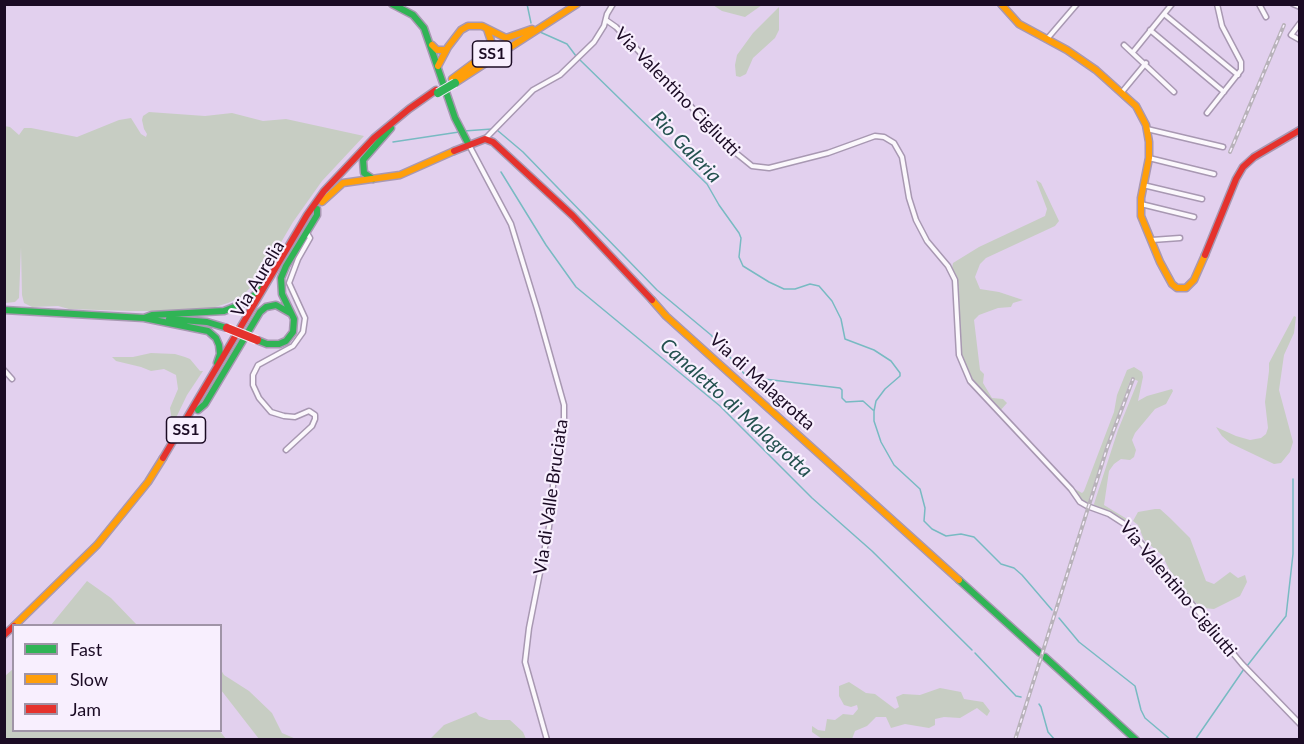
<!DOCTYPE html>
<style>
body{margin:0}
#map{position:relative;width:1304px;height:744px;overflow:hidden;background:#e2d0ee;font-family:Lato,sans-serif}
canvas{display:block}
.frame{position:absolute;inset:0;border:6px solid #1b0b24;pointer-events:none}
.legend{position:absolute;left:12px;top:624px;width:210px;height:108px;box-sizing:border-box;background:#f8effe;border:2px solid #a094a7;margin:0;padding:8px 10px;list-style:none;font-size:18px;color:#1b0b24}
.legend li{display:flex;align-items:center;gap:12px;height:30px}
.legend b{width:30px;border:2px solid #a094a7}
</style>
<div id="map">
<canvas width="1304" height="744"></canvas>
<div class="frame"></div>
<ul class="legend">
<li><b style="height:8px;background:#30b455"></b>Fast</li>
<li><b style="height:8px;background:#ff9f0a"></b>Slow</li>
<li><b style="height:8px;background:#e5322d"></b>Jam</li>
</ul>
</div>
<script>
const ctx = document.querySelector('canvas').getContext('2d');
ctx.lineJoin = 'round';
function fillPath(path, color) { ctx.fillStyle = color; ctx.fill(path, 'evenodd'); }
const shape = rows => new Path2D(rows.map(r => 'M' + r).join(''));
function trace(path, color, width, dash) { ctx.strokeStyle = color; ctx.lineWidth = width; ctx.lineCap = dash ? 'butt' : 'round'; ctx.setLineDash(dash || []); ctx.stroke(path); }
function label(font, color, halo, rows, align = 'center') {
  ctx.font = font + ' Lato,sans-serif'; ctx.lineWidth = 4.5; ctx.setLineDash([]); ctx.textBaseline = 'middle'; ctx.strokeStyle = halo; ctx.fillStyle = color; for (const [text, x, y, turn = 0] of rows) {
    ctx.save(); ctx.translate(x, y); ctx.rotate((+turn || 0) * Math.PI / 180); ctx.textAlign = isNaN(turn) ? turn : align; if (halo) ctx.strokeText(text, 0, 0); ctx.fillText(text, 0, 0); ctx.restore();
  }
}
fillPath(shape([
 [713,5,762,5,745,17,722,11],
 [779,7,779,30,775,38,753,58,746,74,740,77,736,76,735,65,737,55,753,33],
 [149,112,205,116,232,113,263,121,286,119,364,136,322,181,293,222,260,278,241,297,228,303,212,308,176,311,130,311,69,309,58,306,32,307,24,303,22,295,21,247,19,298,15,302,5,303,4,126,10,127,19,135,24,128,31,128,77,137,119,120,131,118,141,134,146,137,147,134,144,129,142,120,143,116],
 [1036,180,1041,183,1059,221,1055,226,986,258,980,264,975,277,980,289,999,292,1023,300,1013,303,1011,307,998,308,979,315,974,320,980,370,984,374,983,383,992,398,1003,399,1007,403,999,412,977,388,967,372,960,352,959,288,952,268,953,263,979,247,1045,216,1047,209],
 [1294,316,1296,317,1294,333,1284,355,1279,390,1293,442,1290,452,1281,463,1274,464,1230,443,1222,436,1216,427,1236,436,1250,440,1261,438,1266,434,1268,428,1265,402,1269,371,1269,363],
 [151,353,175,354,185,357,190,359,200,371,203,371,187,395,175,420,172,421,170,408,178,389,176,375,164,369,151,371,141,367,116,361,112,357,133,357],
 [1134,367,1142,372,1143,377,1138,401,1147,396,1172,389,1173,391,1166,404,1155,409,1135,433,1132,440,1136,450,1134,457,1130,460,1121,459,1114,464,1109,471,1104,505,1127,519,1128,524,1117,516,1101,509,1093,507,1118,430,1138,381,1131,378,1087,505,1080,500,1073,488,1082,493,1084,491,1114,412,1117,395,1127,370],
 [1155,509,1160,509,1170,518,1190,538,1206,581,1214,584,1230,572,1238,578,1245,575,1247,582,1240,596,1214,609,1203,608,1192,600,1169,569,1162,555,1144,540,1138,525,1133,521,1138,512],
 [87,581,111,598,137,625,51,625],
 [13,669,14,730,219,730,226,739,5,739,5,676],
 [221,670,224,675,249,691,272,713,282,733,296,739,259,739,221,690],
 [849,682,866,693,875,694,895,709,899,707,896,697,903,694,920,695,940,688,961,692,964,699,983,702,990,711,987,716,977,708,960,718,944,717,935,719,935,725,929,728,905,724,891,728,886,717,876,717,867,726,855,731,852,739,822,739,812,732,812,726,818,730,825,731,827,719,835,720,843,714,853,715,858,709,857,705,851,707,844,705,839,696,839,686],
 [476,712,479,716,489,720,510,720,523,732,526,739,430,739,444,725]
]), '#c7cdc3');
trace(shape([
 [527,4,531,23],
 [540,32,567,44,576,56],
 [580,60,707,184,719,205,739,233,741,238,739,257,743,266,769,282,784,289,795,289,810,284,819,286,832,301,841,319,845,339,874,350,891,361,900,373,900,376,885,389,876,401,874,411,874,421,881,442,894,465,920,489,925,508,924,521,932,529,946,536,961,534,974,537,1001,564,1014,568,1022,575,1052,610],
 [497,130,523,152,657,290,711,335,747,377,840,388,842,390,842,398,846,402,863,401,873,410],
 [464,131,492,129],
 [393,142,459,132],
 [501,172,546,245,576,287,720,406,812,498,872,551,972,650],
 [1059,618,1079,642,1135,686,1141,710,1145,718,1171,740],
 [975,653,1016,696,1021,697],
 [1247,666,1286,616,1293,554,1293,479],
 [1039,704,1041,707,1048,732,1055,740],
 [1195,740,1244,669]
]), '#78bac2', 1.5);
const street = shape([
 [1259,4,1266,17],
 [1293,4,1300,7],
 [1164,14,1238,75],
 [606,20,616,27,731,149,752,166,769,168,828,153,875,136,884,137,894,143,902,157,909,198,916,220,927,241,948,266,955,280,959,355,970,381,1071,489,1080,502,1087,506,1109,514,1126,525,1242,664,1300,724],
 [1300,23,1291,35,1300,40],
 [1150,30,1224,92],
 [1047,39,1077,4],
 [1124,45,1174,92],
 [1133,52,1172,4],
 [1122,92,1146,63],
 [1207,113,1241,70,1241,62,1222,26,1217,4],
 [1147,129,1223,147],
 [486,138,533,90,560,75,594,42,604,26,607,14,613,4],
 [469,145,511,224,537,309,564,405,564,418,555,465,549,527,529,628,525,662,547,740],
 [1149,158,1214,174],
 [1143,185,1202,199],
 [1141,204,1194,217],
 [1152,240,1180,238],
 [4,370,12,379],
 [286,450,312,426,315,419,315,415,309,411,295,417,284,416,271,412,259,398,253,385,253,375,258,365,293,346,303,332,305,318,289,283,298,259,310,238,307,233]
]);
const fast = shape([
 [392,4,413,15,424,28,455,118,469,145],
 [373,179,364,173,363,160,391,128],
 [4,310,144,318],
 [144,318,152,315,224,311,247,302,262,288],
 [144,318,208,331,216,338,219,345,220,354,217,363],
 [169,319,207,322,227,328],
 [257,340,267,344,279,344,286,341,293,332,294,319,282,294,281,278,286,266,317,215,317,209],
 [198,410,205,404,260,312,266,307,276,305,290,313],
 [959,580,1040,653],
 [1045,657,1136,740]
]);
const slow = shape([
 [1001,4,1019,24,1067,50,1096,70,1136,106,1146,125,1149,142,1149,158,1141,198,1141,216,1160,262,1172,284,1177,288,1186,288,1194,280,1205,255],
 [432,45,437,50,444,50],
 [438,66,448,47,461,30,468,26,482,26,506,38,532,29],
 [452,79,487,53,491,41,487,29],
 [455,83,577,4],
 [322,202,343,183,400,175,454,151],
 [652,300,666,316,959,580],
 [14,626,97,545,148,482,163,458]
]);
const jam = shape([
 [454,151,485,139,493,142,573,216,652,300],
 [1205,255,1236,179,1243,167,1254,157,1300,130],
 [163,458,307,215,324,191,374,138,409,109,436,90],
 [4,635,14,626]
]);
trace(street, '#a898b2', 7);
trace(fast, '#a898b2', 9);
trace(slow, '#a898b2', 9);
trace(jam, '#a898b2', 9);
trace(street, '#fbf8fc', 4);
trace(fast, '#30b455', 6);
trace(slow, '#ff9f0a', 6);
trace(jam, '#e5322d', 6);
const rail = shape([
 [1230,152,1284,25],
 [1015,740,1107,448,1133,379]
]);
trace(rail, '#b8b2ba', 4);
trace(rail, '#f8effe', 1.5, [4.5]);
const fastBridge = shape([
 [438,93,455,83]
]);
const jamBridge = shape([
 [227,328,257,340]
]);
trace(fastBridge, '#f2eaf7', 10, []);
trace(jamBridge, '#f2eaf7', 10, []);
trace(fastBridge, '#30b455', 8);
trace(jamBridge, '#e5322d', 8);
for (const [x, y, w] of [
 [492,54,39],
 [186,430,39]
]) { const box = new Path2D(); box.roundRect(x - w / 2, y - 13, w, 26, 4.5); ctx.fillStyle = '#f8effe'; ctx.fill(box); trace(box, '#1b0b24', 1.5); }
label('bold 16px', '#1b0b24', null, [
 ["SS1",492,54],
 ["SS1",186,430]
]);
label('18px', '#1b0b24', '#f8effe', [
 ["Via Valentino Cigliutti",677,92,46],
 ["Via Aurelia",258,279,-59],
 ["Via di Malagrotta",762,382,42],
 ["Via di Valle Bruciata",551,497,-82],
 ["Via Valentino Cigliutti",1178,589,50]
]);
label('italic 20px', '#23514f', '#f8effe', [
 ["Rio Galeria",686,147,46],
 ["Canaletto di Malagrotta",736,408,42]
]);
</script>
